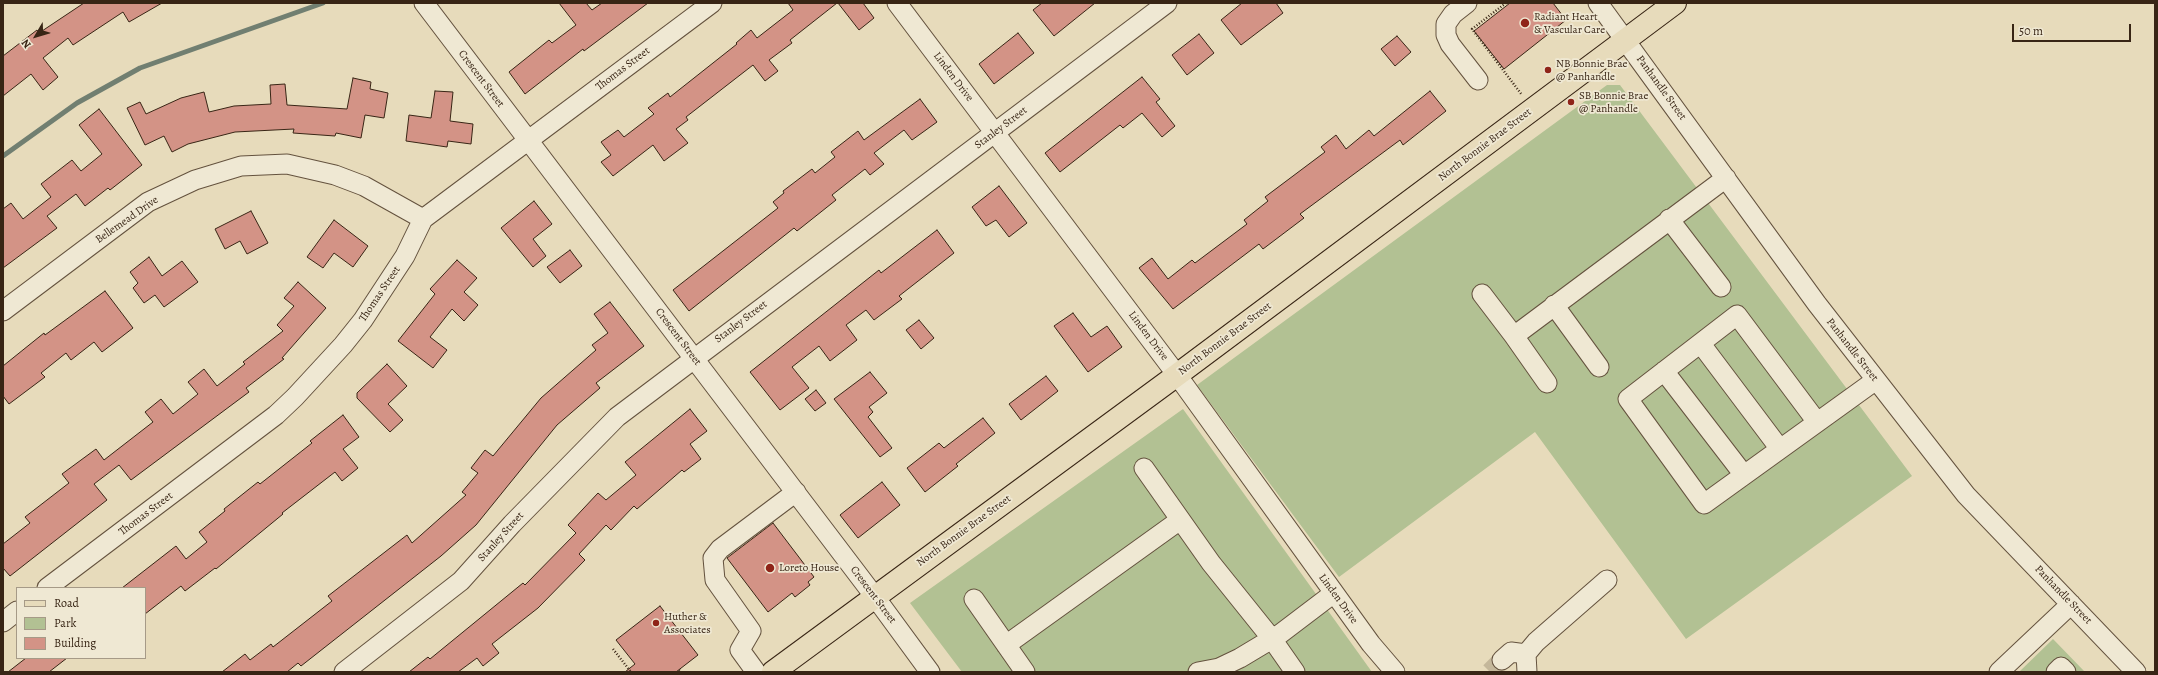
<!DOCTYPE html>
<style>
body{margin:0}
#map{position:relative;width:2158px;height:675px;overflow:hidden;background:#e7dbbb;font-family:Alegreya,serif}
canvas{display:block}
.frame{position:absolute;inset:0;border:4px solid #382515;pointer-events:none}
.legend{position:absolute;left:16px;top:587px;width:130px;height:72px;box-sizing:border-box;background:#efe8d3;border:1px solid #a69a87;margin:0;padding:5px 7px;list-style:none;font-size:12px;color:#382515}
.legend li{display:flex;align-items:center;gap:8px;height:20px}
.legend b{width:20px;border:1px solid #a69a87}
.north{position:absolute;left:16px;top:16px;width:40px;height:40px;-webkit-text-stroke:3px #efe8d3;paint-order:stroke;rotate:232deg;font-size:11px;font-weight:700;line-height:16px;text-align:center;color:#382515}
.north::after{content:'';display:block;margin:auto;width:14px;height:18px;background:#382515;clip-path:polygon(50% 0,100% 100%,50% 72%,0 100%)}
.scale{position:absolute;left:2012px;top:24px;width:119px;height:18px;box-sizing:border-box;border:2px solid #382515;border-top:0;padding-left:5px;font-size:12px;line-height:14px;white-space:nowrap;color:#382515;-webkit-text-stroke:3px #efe8d3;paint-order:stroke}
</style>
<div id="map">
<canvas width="2158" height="675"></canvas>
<div class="frame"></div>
<ul class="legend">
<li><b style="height:5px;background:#e7dbbb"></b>Road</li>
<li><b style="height:11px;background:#b2c193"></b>Park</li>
<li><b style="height:11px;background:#d39386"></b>Building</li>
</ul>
<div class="north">N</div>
<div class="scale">50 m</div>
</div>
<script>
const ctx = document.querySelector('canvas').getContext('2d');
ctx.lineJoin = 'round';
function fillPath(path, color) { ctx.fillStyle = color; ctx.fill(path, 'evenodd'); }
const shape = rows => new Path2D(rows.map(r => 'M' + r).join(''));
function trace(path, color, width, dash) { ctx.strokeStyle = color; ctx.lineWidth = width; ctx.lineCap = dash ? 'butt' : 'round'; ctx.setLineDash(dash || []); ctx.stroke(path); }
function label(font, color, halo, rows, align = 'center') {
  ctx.font = font + ' Alegreya,serif'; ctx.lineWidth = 3.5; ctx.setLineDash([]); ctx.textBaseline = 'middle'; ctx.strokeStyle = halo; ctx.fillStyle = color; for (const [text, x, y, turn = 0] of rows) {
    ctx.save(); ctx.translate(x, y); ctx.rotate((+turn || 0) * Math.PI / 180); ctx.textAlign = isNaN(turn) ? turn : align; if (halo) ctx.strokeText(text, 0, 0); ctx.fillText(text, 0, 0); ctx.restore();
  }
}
fillPath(shape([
 [1607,85,1620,85,1912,476,1686,639,1535,432,1339,577,1197,385],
 [1183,409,1372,672,962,672,910,603],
 [2053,639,2085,672,2019,672]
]), '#b2c193');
trace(shape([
 [3,156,77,103,140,68,323,3]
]), '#717f71', 5);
const building = shape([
 [84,3,162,3,129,22,123,12,73,45,68,38,43,58,58,77,43,90,31,74,3,96,3,56,37,30,39,33,84,3],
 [559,3,586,3,592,10,602,3,648,3,584,51,583,49,525,94,509,72,549,40,552,43,576,25,559,3],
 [788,3,837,3,790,40,792,43,769,60,778,71,765,81,753,65,686,117,688,120,676,129,688,143,664,161,653,145,613,176,601,162,611,155,601,142,618,130,624,137,654,114,648,108,668,93,670,97,737,44,736,43,751,30,757,38,793,10,788,3],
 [838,3,863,3,874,18,859,30,838,3],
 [1042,3,1095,3,1054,36,1033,10,1042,3],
 [1242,3,1276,3,1283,13,1241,45,1221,20,1242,3],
 [1510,3,1553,3,1566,20,1504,69,1474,31,1510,3],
 [1018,33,1034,53,994,84,979,64,1018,33],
 [1199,34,1214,53,1187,75,1172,55,1199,34],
 [1397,36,1411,52,1395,66,1381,49,1397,36],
 [1142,77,1160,99,1156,102,1175,126,1162,137,1142,113,1123,128,1120,125,1060,172,1045,153,1142,77],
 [353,78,371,82,370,89,388,93,384,118,365,115,361,138,336,133,335,136,293,133,294,129,235,132,188,144,172,152,164,136,145,145,127,108,140,102,146,114,181,98,204,92,209,112,234,106,271,104,270,85,285,84,287,105,347,109,353,78],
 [435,91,453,92,450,121,473,124,471,144,448,141,447,147,406,141,409,115,431,118,435,91],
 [1430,91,1446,111,1403,145,1400,140,1300,214,1304,218,1263,249,1259,244,1173,309,1139,268,1152,258,1168,279,1192,260,1195,263,1247,224,1244,220,1268,201,1265,197,1325,152,1321,147,1336,135,1346,149,1369,130,1374,136,1430,91],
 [920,99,937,122,912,140,904,130,874,153,884,164,870,175,865,169,832,195,836,200,797,231,794,228,689,311,673,290,778,208,773,202,784,193,783,191,812,169,815,173,835,157,831,152,858,131,864,140,920,99],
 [99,109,142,165,110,190,108,188,85,206,76,194,47,216,57,228,3,268,3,209,11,203,23,219,51,197,41,184,72,160,81,171,102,154,79,125,99,109],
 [999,186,1027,223,1009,237,996,220,986,226,972,207,999,186],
 [534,201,552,224,533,239,546,256,533,267,501,228,534,201],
 [251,211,268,243,247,254,240,241,225,249,215,229,251,211],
 [334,220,368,246,353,267,334,253,323,268,307,257,334,220],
 [937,230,954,253,899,296,902,299,874,320,866,310,846,325,857,340,830,361,819,346,792,367,809,388,780,410,750,372,879,270,881,273,937,230],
 [570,250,582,266,560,283,547,267,570,250],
 [149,257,162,276,182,261,198,282,164,307,155,295,144,303,133,288,138,283,130,272,149,257],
 [457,260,477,278,464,292,478,305,464,321,452,309,430,337,447,350,433,368,398,341,435,294,430,289,457,260],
 [298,282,326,308,282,358,284,359,246,388,249,392,131,480,119,465,94,484,107,500,10,576,3,568,3,544,30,523,25,517,69,483,62,474,96,449,104,460,153,422,145,412,161,399,173,414,198,394,188,382,204,369,217,386,245,364,243,362,283,331,277,325,294,306,284,298,298,282],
 [105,291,133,328,102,352,94,342,71,360,66,353,41,373,45,377,9,404,3,396,3,366,44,333,45,335,105,291],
 [610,302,644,346,596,383,600,388,557,425,476,525,441,556,301,666,298,663,287,672,222,672,245,654,250,660,271,644,273,647,332,601,328,596,407,535,412,543,466,495,462,492,478,473,471,468,485,450,493,456,541,398,596,350,592,345,608,333,594,314,610,302],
 [1073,313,1091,337,1107,326,1122,347,1088,372,1054,326,1073,313],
 [919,320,934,338,921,349,906,330,919,320],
 [387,364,407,386,388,404,403,420,390,432,357,398,357,393,387,364],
 [870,372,887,393,869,407,873,412,868,417,892,448,880,457,834,399,870,372],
 [1046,376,1058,391,1021,420,1009,404,1046,376],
 [816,390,826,403,815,411,805,399,816,390],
 [690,409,707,431,690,444,701,459,684,472,682,470,637,509,634,506,611,530,606,525,579,554,585,560,538,608,492,644,499,653,483,666,477,658,458,672,409,672,428,657,430,659,523,583,525,585,576,533,568,525,598,493,606,500,636,475,625,462,690,409],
 [343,415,359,437,343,449,358,468,342,481,335,472,282,513,283,514,216,569,215,568,185,591,181,586,145,614,145,588,122,588,176,546,186,559,207,542,199,532,225,511,224,509,258,482,260,484,312,443,310,441,343,415],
 [983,418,995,433,956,464,958,466,925,492,907,468,939,443,944,448,983,418],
 [882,482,900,505,858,538,840,515,882,482],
 [773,523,814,577,808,582,810,585,795,597,792,593,768,612,727,558,773,523],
 [660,606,698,655,676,672,625,672,635,664,616,640,660,606],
 [26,658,67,658,49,672,8,672,26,658]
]);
fillPath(building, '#d39386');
trace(building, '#382515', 1);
trace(shape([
 [1490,672,1502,660]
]), '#c4b79a', 19, [19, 10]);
const minor = shape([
 [424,3,875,597,930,672],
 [897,3,1177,375,1371,644,1395,672],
 [1467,3,1453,14,1446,24,1446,35,1450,44,1478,80],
 [1598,3,1817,304,1966,495,2136,672],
 [1669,219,1721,287],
 [1482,294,1514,336,1726,178],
 [1554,305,1599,367],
 [3,311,148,202,195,180,241,166,287,164,335,175,364,186,423,219],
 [1514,336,1547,383],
 [1701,344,1780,449],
 [1664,371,1744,475],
 [1817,422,1737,315,1628,399,1704,504,1876,380],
 [1144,468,1211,563,1272,639,1295,672],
 [47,588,276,415,295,397,343,345,363,320,405,256,423,219,712,3],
 [974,599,1025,672],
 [3,622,17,611],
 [1006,645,1180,520],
 [1502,660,1511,652,1526,654],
 [344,672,461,581,512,524,617,417,1167,3],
 [756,672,740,650,751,631,715,580,713,558,720,549,796,492],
 [1198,672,1219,668,1240,658,1280,634,1334,593],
 [1527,672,1526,654,1536,642,1607,580],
 [1999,672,2071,604],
 [2056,672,2061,667,2066,672]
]);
const major = shape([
 [773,672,1177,375,1675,3]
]);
trace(minor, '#64523e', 21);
trace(major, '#382515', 24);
trace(shape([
 [1506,3,1472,29,1522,95],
 [613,649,631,672],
 [679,670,681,672]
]), '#382515', 2.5, [1, 2]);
trace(minor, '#efe8d3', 19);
trace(major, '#e7dbbb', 22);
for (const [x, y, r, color] of [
 [1525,23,5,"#8f2418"],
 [1548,70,4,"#8f2418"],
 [1571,102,4,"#8f2418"],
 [770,568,5,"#8f2418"],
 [656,623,4,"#8f2418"]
]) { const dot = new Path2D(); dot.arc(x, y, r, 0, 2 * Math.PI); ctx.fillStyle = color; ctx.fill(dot); trace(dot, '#efe8d3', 1.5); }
label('11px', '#382515', '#efe8d3', [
 ["Radiant Heart",1534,17],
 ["& Vascular Care",1534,30],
 ["NB Bonnie Brae",1556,64],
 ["@ Panhandle",1556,77],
 ["SB Bonnie Brae",1579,96],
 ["@ Panhandle",1579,109],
 ["Loreto House",779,568],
 ["Huther &",664,617],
 ["Associates",664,630]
], 'left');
label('11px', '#382515', '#efe8d3', [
 ["Thomas Street",623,69,-37],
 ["Linden Drive",953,77,53],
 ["Crescent Street",481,79,53],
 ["Panhandle Street",1661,88,54],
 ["Stanley Street",1001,128,-37],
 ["North Bonnie Brae Street",1485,145,-37],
 ["Bellemead Drive",127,220,-35],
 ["Thomas Street",380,294,-56],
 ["Stanley Street",741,322,-37],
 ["Linden Drive",1148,336,53],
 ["Crescent Street",678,337,53],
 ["North Bonnie Brae Street",1225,339,-37],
 ["Panhandle Street",1852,350,52],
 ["Thomas Street",146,514,-37],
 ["North Bonnie Brae Street",964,531,-36],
 ["Stanley Street",501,537,-48],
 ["Crescent Street",873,595,53],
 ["Panhandle Street",2063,595,46],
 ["Linden Drive",1338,599,54]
]);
</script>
